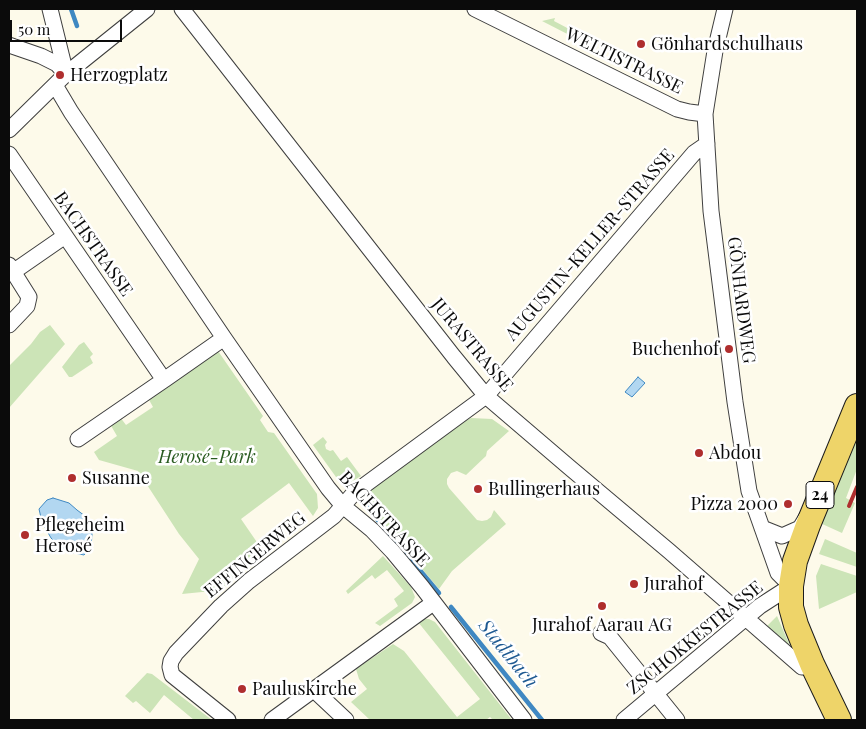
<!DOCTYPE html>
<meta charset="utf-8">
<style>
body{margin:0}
#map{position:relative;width:866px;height:729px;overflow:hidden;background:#fdfaea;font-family:"Playfair Display",serif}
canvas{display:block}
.frame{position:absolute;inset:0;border:10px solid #0b0b0b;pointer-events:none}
.scale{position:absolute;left:10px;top:20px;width:112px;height:22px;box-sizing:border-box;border:2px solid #0b0b0b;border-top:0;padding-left:6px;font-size:15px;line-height:18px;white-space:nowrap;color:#0b0b0b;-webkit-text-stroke:4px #fff;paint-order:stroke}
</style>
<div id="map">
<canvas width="866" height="729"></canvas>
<div class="frame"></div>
<div class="scale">50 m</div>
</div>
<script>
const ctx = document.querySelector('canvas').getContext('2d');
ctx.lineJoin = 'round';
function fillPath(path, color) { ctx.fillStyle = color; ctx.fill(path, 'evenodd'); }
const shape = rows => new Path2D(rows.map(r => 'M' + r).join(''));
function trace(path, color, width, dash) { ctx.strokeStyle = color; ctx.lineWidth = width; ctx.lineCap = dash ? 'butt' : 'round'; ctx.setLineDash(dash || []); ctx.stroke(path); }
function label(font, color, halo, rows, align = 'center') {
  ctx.font = font + ' "Playfair Display",serif'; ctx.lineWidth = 5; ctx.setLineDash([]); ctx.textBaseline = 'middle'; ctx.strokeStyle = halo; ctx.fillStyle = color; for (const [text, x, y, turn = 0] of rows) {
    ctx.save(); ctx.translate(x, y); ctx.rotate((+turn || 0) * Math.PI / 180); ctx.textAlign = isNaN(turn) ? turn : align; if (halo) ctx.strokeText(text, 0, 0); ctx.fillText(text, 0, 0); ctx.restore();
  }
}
fillPath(shape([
 [555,18,554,21,573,31,576,29,580,38,579,40,542,21],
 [50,325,65,344,9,408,9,366,31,344,40,332],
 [84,342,93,354,90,357,93,363,72,377,69,377,62,367,79,345],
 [218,351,263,416,260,420,268,432,274,433,317,494,318,508,313,516,289,483,241,519,263,551,243,567,222,590,182,594,199,559,179,534,138,471,99,460,94,452,117,436,110,424,120,417,126,425,153,407,148,398],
 [471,418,492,419,509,431,487,451,486,456,466,475,457,471,451,473,447,479,447,484,449,488,477,520,482,521,487,520,491,517,494,510,506,524,452,571,439,589,363,499,367,491,463,422],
 [857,427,857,469,846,498,855,503,842,533,820,523],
 [323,437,327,442,325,445,326,449,330,451,333,450,341,461,347,457,361,476,351,482,343,481,336,477,313,445],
 [825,539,857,553,857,567,819,554],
 [383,556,411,587,415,597,412,603,380,626,375,623,398,606,394,599,404,591,387,570,375,579,372,575,348,594,346,591],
 [821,564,857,576,857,592,819,609,816,576],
 [777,616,790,646,789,649,765,628],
 [422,619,429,619,435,622,512,720,493,720,490,717,486,720,370,720,351,702,367,689,359,679,356,669,393,644,404,651,457,717,480,699,418,622],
 [147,673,152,674,212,720,194,720,164,695,150,713,136,701,133,703,125,696]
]), '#cce4b7');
const water = shape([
 [638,377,645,383,632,397,625,392,638,377],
 [53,498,69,503,77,510,85,516,90,525,92,534,91,547,84,555,70,552,56,543,51,538,42,522,39,509,47,500,53,498]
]);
fillPath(water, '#b2d7f1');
trace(water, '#3f88c2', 1);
trace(shape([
 [71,9,77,26],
 [366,506,439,593],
 [451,607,542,720]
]), '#3f88c2', 4.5);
const street = shape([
 [50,9,66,74],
 [182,9,454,357,486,396,569,467,669,551,802,667,812,664],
 [475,9,677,109,689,112,705,114],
 [9,45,41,56,57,64,66,74],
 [55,85,71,112,224,338,328,488,343,506,372,530,393,552,422,587,524,720],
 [9,130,66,74,147,9],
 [9,154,164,380,224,338],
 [9,265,29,297,27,306,9,325],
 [13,272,65,236],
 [78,439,164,380],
 [762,528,782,536,800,528,806,518],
 [601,633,610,637,677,720],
 [314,690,346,720],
 [228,720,172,675,170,667,171,661,176,653,221,606,249,581,334,516,354,493,486,396,694,153,707,144],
 [272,720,433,603],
 [624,720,760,606,791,586,778,573,749,491,735,402,711,211,705,114,715,51,725,9]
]);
const primary = shape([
 [839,720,812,664,796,625,791,607,791,586,795,561,808,525,857,406]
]);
trace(street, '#3e3e3e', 17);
trace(primary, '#1c1c1c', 26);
trace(street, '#fff', 15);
trace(primary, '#eed469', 24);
trace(shape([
 [849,506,857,487]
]), '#af2e2e', 4);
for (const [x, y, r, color] of [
 [641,44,5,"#af2e2e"],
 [60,75,5,"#af2e2e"],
 [729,349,5,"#af2e2e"],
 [699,453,5,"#af2e2e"],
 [72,478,5,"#af2e2e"],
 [478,489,5,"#af2e2e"],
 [788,504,5,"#af2e2e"],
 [25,535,5,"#af2e2e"],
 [634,584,5,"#af2e2e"],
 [602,606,5,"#af2e2e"],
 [242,689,5,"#af2e2e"]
]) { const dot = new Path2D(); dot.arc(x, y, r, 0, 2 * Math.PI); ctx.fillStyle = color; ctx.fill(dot); trace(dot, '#fff', 2); }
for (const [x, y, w] of [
 [820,495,28]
]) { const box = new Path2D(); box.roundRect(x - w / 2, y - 13.5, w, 27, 4); ctx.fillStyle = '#fff'; ctx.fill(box); trace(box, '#0b0b0b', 1); }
label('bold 16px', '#0b0b0b', null, [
 ["24",820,495]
]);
label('18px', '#0b0b0b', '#fff', [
 ["Gönhardschulhaus",651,44],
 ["Herzogplatz",70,75],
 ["Buchenhof",719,349,"right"],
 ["Abdou",709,453],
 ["Susanne",82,478],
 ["Bullingerhaus",488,489],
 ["Pizza 2000",778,504,"right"],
 ["Pflegeheim",35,525],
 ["Herosé",35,546],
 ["Jurahof",644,584],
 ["Jurahof Aarau AG",602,625,"center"],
 ["Pauluskirche",252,689]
], 'left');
label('18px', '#0b0b0b', '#fff', [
 ["WELTISTRASSE",624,61,26],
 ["BACHSTRASSE",93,244,55],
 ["AUGUSTIN-KELLER-STRASSE",590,245,-49],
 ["GÖNHARDWEG",741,300,83],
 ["JURASTRASSE",472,345,50],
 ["BACHSTRASSE",384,519,47],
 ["EFFINGERWEG",255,555,-39],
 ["ZSCHOKKESTRASSE",695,638,-39]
]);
label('italic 18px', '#2a5c21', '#fff', [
 ["Herosé-Park",207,457]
]);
label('italic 19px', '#1f5a92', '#fff', [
 ["Stadtbach",508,654,51]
]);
</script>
